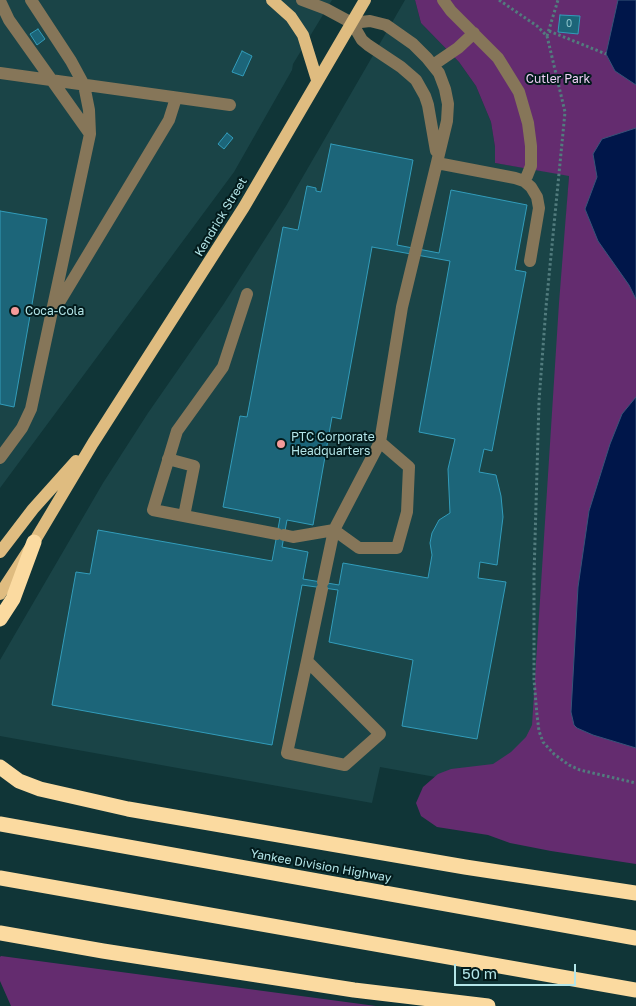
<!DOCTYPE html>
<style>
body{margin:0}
#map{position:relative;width:636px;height:1006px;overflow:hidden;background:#103537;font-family:"Golos Text",sans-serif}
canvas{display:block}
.scale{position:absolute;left:454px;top:964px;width:122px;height:22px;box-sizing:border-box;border:2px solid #b3e5e8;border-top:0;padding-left:6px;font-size:15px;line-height:18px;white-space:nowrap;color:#b3e5e8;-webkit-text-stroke:4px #031b1c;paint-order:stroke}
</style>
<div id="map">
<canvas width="636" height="1006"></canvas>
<div class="scale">50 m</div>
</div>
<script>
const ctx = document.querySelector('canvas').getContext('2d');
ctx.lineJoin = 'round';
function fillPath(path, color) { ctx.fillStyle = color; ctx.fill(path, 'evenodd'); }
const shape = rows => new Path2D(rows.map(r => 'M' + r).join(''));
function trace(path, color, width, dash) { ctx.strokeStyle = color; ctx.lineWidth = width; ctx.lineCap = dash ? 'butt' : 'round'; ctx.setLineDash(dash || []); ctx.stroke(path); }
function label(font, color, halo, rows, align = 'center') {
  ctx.font = font + ' "Golos Text",sans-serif'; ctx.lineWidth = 4; ctx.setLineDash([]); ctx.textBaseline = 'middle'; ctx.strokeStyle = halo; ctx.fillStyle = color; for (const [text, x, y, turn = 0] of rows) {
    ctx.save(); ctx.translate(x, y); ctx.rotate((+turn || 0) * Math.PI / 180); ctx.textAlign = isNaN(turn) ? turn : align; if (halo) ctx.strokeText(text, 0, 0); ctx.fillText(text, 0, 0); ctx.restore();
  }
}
fillPath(shape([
 [0,0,332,0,293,64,292,70,234,172,0,488],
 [405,0,415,0,421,23,459,62,476,86,491,122,495,147,495,163,569,175,530,794,380,767,372,803,0,736,0,660,103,483,148,413,223,305,286,206]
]), '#1a4447');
fillPath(shape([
 [415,0,636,0,636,864,551,851,510,843,488,835,437,827,421,816,416,803,423,787,438,774,451,769,493,764,511,752,526,737,532,725,559,303,569,176,495,163,495,147,491,122,476,86,459,62,421,23],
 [1,956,376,1006,11,1006,0,981,0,957]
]), '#642c6f');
const water = shape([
 [618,0,636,0,636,85,615,71,606,54,618,0],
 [636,128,636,299,629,285,598,241,585,209,597,177,593,154,602,139,636,128],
 [636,397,636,748,593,735,577,728,574,725,571,712,578,587,589,511,610,444,622,414,636,397]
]);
fillPath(water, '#00164a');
trace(water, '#365479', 1);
const building = shape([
 [560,15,580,16,578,34,558,32,560,15],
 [38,29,45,39,37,45,30,34,38,29],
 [242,51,252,56,243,76,232,72,242,51],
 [227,133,233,138,224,149,218,144,227,133],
 [331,144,413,160,397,245,439,253,451,190,527,205,515,270,526,272,492,451,484,449,479,472,496,475,501,496,503,517,497,565,480,562,478,578,506,582,477,739,402,726,413,660,329,642,338,590,302,585,272,745,52,705,76,572,90,574,98,530,272,561,280,518,223,507,240,416,247,417,283,227,298,230,307,186,316,188,316,191,321,192,331,144],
 [372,247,450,261,419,432,455,439,448,469,450,513,439,520,432,533,430,543,432,555,428,578,343,563,339,585,303,579,308,552,282,547,287,520,313,525,332,417,341,419,372,247],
 [0,211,47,219,14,407,0,404,0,211]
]);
fillPath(building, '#1c6579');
trace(building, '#329cba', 1);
trace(shape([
 [499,0,537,26,547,36,558,0],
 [549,31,606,54],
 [547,36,565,112,546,307,539,401,534,575,534,680,537,715,539,731,543,742,554,754,569,765,580,770,636,783]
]), '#527c7e', 3, [2.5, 2.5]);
trace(shape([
 [302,0,326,9,352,23,362,40,368,45,401,67,416,80,425,96,428,105,436,151],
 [443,0,451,11,498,58,519,92,528,123,531,146,531,166,527,176,524,181],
 [0,1,9,20,90,134],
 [352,23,370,21,386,25,413,44,427,58,439,73,445,89,448,104,447,121,402,307,380,442,334,530,359,548,397,548,407,512,409,467,380,442],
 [433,65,458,48,474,33],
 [0,73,230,105],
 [437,163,515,178,524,181,531,187,537,197,539,208,530,261],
 [247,294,223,367,177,431,153,510,277,534],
 [57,306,169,120,176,98],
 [0,458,22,428,31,409,90,134,89,110,84,85,71,61,31,0],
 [168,459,194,466,184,516],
 [284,535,293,537,334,530,323,582],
 [307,661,380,734,345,765,287,753,307,661,322,589]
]), '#867659', 12);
trace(shape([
 [272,0,291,17,303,35,317,80],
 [0,552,33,509,76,461],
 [0,594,34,542,93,443,244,207,365,0]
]), '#dfbc80', 12);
trace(shape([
 [0,619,13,599,34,542],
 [0,767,19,781,40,789,128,809,465,867,636,893],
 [0,824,636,938],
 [0,878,636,990],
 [0,933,103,951,354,990,488,1006]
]), '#fbdaa0', 15);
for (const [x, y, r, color] of [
 [15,311,5,"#f59b9a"],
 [281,444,5,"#f59b9a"]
]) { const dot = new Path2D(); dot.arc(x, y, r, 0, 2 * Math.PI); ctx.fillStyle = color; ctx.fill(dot); trace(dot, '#031b1c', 2); }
label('10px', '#8dc5cc', null, [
 ["0",569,24]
]);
label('12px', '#f1d1f7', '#031b1c', [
 ["Cutler Park",558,79]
]);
label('12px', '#b3e5e8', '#031b1c', [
 ["Kendrick Street",221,217,-59],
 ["Yankee Division Highway",321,866,10]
]);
label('12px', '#b3e5e8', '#031b1c', [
 ["Coca-Cola",25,311],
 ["PTC Corporate",291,437],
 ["Headquarters",291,451]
], 'left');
</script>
